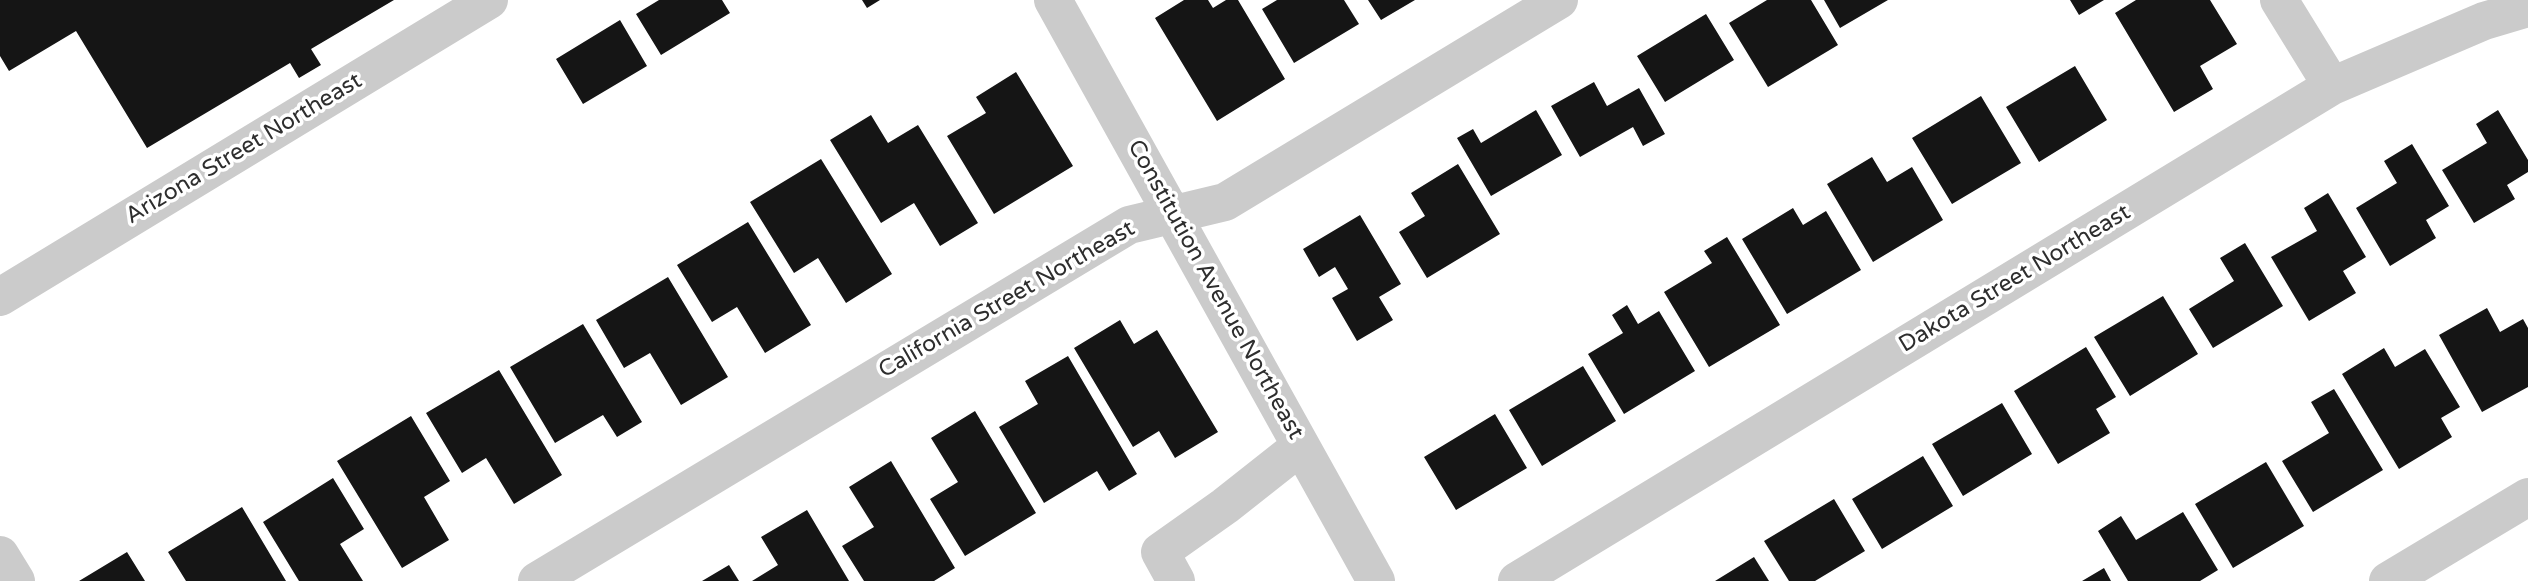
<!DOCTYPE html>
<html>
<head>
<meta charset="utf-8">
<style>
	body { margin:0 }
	canvas { display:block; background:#fff }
</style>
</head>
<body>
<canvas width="2528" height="581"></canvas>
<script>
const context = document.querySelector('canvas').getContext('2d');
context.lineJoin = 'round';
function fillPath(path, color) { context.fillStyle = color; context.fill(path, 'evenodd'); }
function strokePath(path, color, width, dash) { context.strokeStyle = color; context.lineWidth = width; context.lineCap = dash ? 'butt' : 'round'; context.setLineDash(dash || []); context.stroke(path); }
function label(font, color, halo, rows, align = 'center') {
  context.font = font + ' "Varela Round",sans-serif'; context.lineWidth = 7; context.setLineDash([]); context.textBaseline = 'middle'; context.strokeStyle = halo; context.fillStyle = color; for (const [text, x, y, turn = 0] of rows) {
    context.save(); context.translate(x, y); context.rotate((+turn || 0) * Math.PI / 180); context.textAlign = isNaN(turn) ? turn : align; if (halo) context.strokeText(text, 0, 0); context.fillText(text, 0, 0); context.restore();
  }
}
fillPath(new Path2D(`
	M0,0h394l-83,49 10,16 -22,13 -9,-15 -143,85 -71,-117 -67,40 -9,-15z
	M659,0h63l8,13 -69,42 -25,-41z
	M862,0h18l-13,8z
	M1184,0h24l5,8 13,-8h12l47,79 -68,42 -62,-103z
	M1277,0h67l15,24 -65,39 -32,-54z
	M1368,0h47l-34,20z
	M1767,0h44l27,45 -70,42 -39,-64z
	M1824,0h64l-48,28z
	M2070,0h34l-25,15z
	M2136,0h74l27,44 -37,22 13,23 -39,23 -59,-99z
	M1706,14l28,46 -69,42 -28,-46z
	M620,20l27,46 -64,38 -27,-45z
	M2075,66l32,54 -68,42 -33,-55z
	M1016,72l57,94 -79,48 -47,-78 39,-23 -10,-16z
	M1594,82l13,24 32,-18 26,46 -22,12 -10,-19 -53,30 -29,-51z
	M1981,96l40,67 -69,41 -40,-66z
	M1536,110l26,45 -71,41 -34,-58 16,-9 8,14z
	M2498,110l30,50v12l-21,13 8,14 -41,24 -32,-53 45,-27 -11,-19z
	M871,115l17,28 30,-18 60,98 -38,23 -26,-43 -33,20 -51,-83z
	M2412,144l37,62 -23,14 10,18 -46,28 -34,-58 41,-25 -13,-22z
	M1872,157l15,25 25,-15 31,53 -70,42 -46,-78z
	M821,159l71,115 -46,29 -28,-45 -24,15 -44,-71z
	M1458,164l42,70 -73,44 -28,-46 26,-16 -14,-23z
	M2328,193l38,64 -23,14 13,22 -47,28 -38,-64 46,-26 -13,-23z
	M1793,208l10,17 23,-14 35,59 -74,44 -45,-75z
	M1360,215l41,69 -22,13 14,23 -36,21 -25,-43 16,-9 -13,-22 -16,10 -16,-28z
	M748,222l63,103 -46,28 -28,-46 -25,15 -35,-57z
	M1727,237l53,88 -71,42 -45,-75 48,-29 -8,-12z
	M2245,243l38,63 -70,42 -24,-39 45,-28 -14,-23z
	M668,277l60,100 -47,28 -31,-52 -26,15 -28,-48z
	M2163,296l35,58 -68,42 -36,-59z
	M1627,305l11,19 21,-13 36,60 -71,43 -36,-60 35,-21 -11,-18z
	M2487,308l13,24 23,-13 5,9v59l-46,25 -43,-77z
	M1120,320l14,24 23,-14 61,102 -43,26 -16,-27 -26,16 -59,-99z
	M583,324l59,98 -25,15 -14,-22 -48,28 -45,-76z
	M2086,347l30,50 -20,12 14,24 -52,31 -44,-73z
	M2384,348l11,19 30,-18 35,58 -19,11 11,19 -53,32 -57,-95z
	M1068,356l69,118 -28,17 -12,-20 -53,32 -45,-76 39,-23 -13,-23z
	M1583,366l33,55 -74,45 -33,-56z
	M499,370l63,105 -48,29 -28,-46 -24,15 -36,-60z
	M2334,389l49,81 -70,42 -31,-51 47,-28 -18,-31z
	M2002,403l30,51 -69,42 -31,-52z
	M975,411l61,102 -71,43 -35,-57 28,-17 -27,-44z
	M1495,414l32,54 -71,42 -32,-53z
	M411,416l39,65 -26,16 25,43 -47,28 -65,-107z
	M1923,456l30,50 -71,43 -30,-50z
	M891,461l64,107 -21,13h-70l-22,-35 32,-19 -25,-40z
	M2266,462l38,64 -71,42 -38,-64z
	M333,478l31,51 -24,15 23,37h-64l-36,-59z
	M1834,499l31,52 -50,30h-26l-25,-40z
	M242,507l44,74h-100l-18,-29z
	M807,510l42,71h-97l26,-16 -17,-28z
	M2183,512l35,58 -18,11h-72l-30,-50 23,-15 15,24z
	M127,552l18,29h-66z
	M1754,557l15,24h-54z
	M729,565l10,16h-37z
	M2104,568l7,13h-29z`), '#151515');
strokePath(new Path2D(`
	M1053,0l323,581
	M2279,0l53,86
	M0,297l489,-297
	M0,555l16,26
	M537,581l592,-356 96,-23 334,-202
	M1176,581l-16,-29 65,-46 76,-60
	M1517,581l815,-495 152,-65 44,-13
	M2388,581l140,-84`), '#cbcbcb', 38);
label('23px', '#2e2e2e', '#fff', [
	["Arizona Street Northeast",244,149,-31],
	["Dakota Street Northeast",2015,279,-31],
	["Constitution Avenue Northeast",1215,290,61],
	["California Street Northeast",1007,300,-30]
]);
</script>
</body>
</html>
